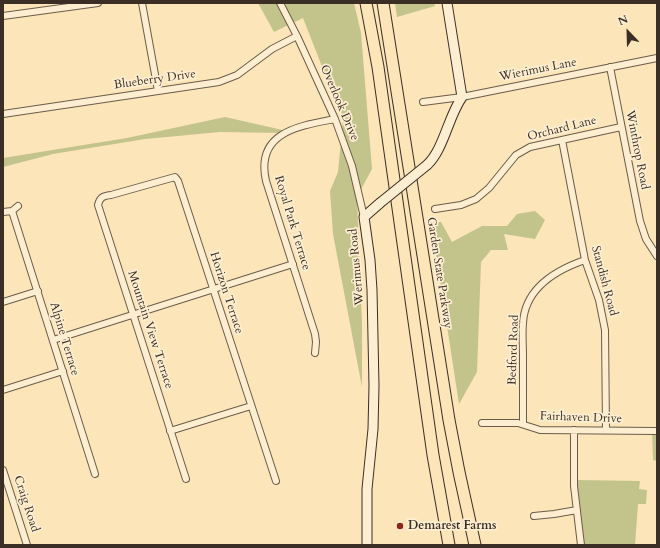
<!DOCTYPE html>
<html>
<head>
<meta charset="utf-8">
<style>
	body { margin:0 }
	#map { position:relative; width:660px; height:548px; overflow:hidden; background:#fce5b8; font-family:Cardo,serif }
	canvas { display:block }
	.frame { position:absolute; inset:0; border:4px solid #3b2f25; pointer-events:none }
	.north { position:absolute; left:608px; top:12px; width:40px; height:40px; -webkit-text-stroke:3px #fdeed1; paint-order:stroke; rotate:337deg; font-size:11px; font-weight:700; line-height:16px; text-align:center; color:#3b2f25 }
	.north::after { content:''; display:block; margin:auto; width:14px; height:18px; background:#3b2f25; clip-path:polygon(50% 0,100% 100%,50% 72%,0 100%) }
</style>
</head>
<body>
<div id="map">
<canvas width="660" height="548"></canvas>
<div class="frame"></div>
<div class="north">N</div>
</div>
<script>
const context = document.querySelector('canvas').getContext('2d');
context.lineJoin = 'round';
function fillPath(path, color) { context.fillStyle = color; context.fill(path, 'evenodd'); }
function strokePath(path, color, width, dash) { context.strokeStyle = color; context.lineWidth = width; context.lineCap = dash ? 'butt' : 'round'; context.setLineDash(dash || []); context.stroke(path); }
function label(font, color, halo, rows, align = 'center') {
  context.font = font + ' Cardo,serif'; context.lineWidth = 3.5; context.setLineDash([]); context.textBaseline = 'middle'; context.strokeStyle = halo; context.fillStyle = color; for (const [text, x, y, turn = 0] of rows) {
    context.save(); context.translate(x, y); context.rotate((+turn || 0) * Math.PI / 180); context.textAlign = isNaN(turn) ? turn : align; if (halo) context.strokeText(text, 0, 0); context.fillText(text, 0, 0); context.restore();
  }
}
fillPath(new Path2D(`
	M258,3h96l7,30 11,136 -15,28 5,126v64l-29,-153 -3,-43 8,-19 5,-52 -40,-102 -29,14z
	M395,3h39l1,3 -38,11z
	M225,117l62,14 -4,2 -63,-1 -75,7 -92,15 -50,13v-9l124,-20z
	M535,211l10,9 -10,19 -31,-5 4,16h-17l-10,12 -4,110 -18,32 -28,-182h10l11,20 30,-16h25l10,-12z
	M652,430h5v31l-4,-1z
	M577,480l63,1 -1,8 8,1 -1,14h-8l-3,41h-51z`), '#c3c38c');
const street = new Path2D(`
	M142,3l16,88
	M280,3l17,33 38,83 17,47 12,51
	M3,16l95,-13
	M610,67l30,154 6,18 11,17
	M423,102l39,-5 195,-39
	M3,114l216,-32 18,-7 35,-26 25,-13
	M562,140l23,120 14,40 6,30 1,100
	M435,209l26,-4 15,-6 13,-11 27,-33 14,-8 91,-20
	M12,211l83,263
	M3,212l9,-1 6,-5
	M3,302l35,-11
	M53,340l240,-76
	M315,353l1,-11 -1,-8 -49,-153c-11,-49 33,-55 69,-62
	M3,390l60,-19
	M482,423h36l22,7 117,1
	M523,424c0,-23 0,-45 0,-67 0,-12 -1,-23 0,-34 2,-35 33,-53 62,-63
	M574,430v56l7,59
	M170,431l81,-25
	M3,470l24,75
	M186,479l-88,-274c2,-8 5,-9 13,-10l64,-18 3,4 98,300
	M534,516l20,-2 23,-4`);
const secondary = new Path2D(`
	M427,165c17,-16 21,-48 35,-68l-15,-94
	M367,545v-56l6,-60 1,-43 -2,-96 -2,-30 -6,-43 16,-14`);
const highway = new Path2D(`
	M366,3l12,64 55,388 16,90
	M383,3l66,417 10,52 16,73`);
strokePath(street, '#6b5c4a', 8);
strokePath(secondary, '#3b2f25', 11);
strokePath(highway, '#3b2f25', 13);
strokePath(street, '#fdeed1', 6);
strokePath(secondary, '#fdeed1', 9);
strokePath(highway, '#fce5b8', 11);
const secondaryBridge = new Path2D(`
	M380,203l47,-38`);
strokePath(secondaryBridge, '#3b2f25', 11, []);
strokePath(secondaryBridge, '#fdeed1', 9);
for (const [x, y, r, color] of [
	[400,526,4,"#8f2418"]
]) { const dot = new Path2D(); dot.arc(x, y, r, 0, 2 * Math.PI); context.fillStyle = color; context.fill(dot); strokePath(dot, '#fdeed1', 1.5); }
label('12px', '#3b2f25', '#fdeed1', [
	["Wierimus Lane",538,70,-11],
	["Blueberry Drive",155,80,-8],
	["Overlook Drive",339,103,67],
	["Orchard Lane",562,129,-14],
	["Winthrop Road",637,150,79],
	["Royal Park Terrace",292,223,73],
	["Werimus Road",357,267,-95],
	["Garden State Parkway",439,273,81],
	["Standish Road",604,281,75],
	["Horizon Terrace",226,293,72],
	["Mountain View Terrace",150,330,72],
	["Alpine Terrace",64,339,73],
	["Bedford Road",514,350,-88],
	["Fairhaven Drive",581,418,2],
	["Craig Road",26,504,72]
]);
label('bold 12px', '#3b2f25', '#fdeed1', [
	["Demarest Farms",408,526]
], 'left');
</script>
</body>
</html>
